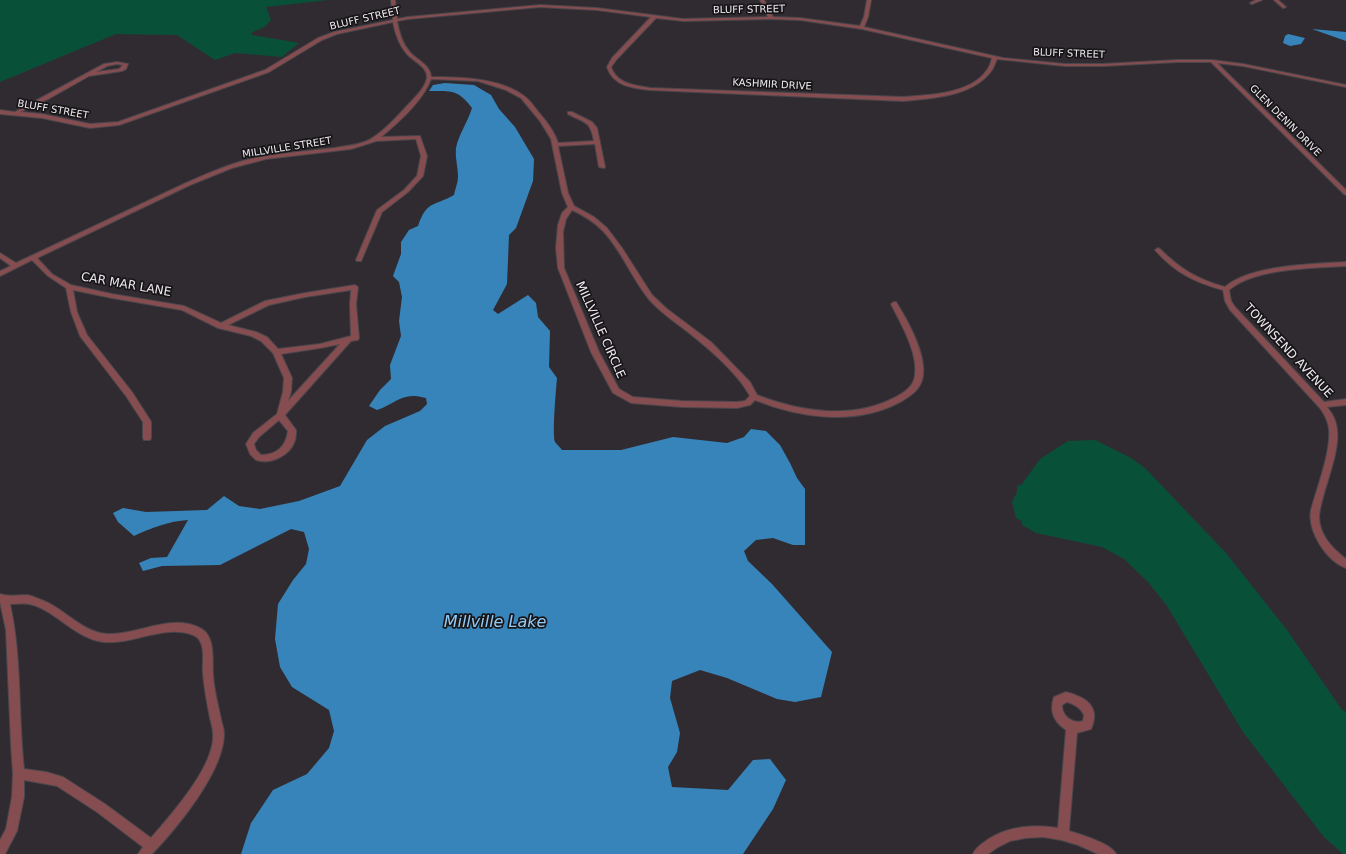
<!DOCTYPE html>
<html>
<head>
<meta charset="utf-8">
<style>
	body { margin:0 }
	canvas { display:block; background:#302b31 }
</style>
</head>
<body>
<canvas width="1346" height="854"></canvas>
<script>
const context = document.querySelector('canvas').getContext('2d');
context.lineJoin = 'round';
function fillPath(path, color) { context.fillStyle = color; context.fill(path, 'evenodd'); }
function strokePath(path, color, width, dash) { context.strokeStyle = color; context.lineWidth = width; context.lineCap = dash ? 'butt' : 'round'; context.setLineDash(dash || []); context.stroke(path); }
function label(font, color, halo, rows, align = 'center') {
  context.font = font + ' "DejaVu Sans",sans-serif'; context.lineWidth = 3.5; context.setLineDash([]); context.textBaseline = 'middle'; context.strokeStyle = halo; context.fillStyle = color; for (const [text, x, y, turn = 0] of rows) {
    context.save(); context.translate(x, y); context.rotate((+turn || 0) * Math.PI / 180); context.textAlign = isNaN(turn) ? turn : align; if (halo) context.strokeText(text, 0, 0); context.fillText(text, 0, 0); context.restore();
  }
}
fillPath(new Path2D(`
	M0,0h328l-62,7 5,13 -7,7 -13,6 1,2 47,8 -17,14 -47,-4 -20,7 -38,-25 -61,-1 -116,48z
	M1095,440l36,18 14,10 81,85 61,77 55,80 4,2v142h-3l-19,-17 -81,-105 -76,-126 -19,-24 -24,-23 -22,-12 -66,-14 -14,-8v-4l-6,-3 -4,-16 5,-10v-6l5,-2 18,-25 28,-18z`), '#095039');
fillPath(new Path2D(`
	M1312,29l34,3v9z
	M1288,34l17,4 -4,6 -11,2 -7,-3 2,-7z
	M445,83l29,2 17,10 8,14 16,18 19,32 -1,22 -17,47 -7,7 -2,49 -14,26 5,4 30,-19 8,8 2,14 12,14 -1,36 8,11c-1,11 -5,57 -2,64 2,3 5,5 7,8h59l52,-13 54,6 17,-6 7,-8 15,2 14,14 10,18 7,15 8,11v56h-12l-20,-7 -17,2 -12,11 4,10 24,23 60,68 -11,45 -26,5 -18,-3 -50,-21 -27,-8 -28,11 -2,17 10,35 -3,19 -9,15 4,20 56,3 25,-30 17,-1 16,21 -13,29 -30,45h-502l10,-31 22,-33 34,-16 22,-26 5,-17 -5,-21 -37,-23 -12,-20 -5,-28 3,-35 15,-24 13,-16 3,-15 -5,-17 -13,-3 -71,36 -58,1 -19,5 -4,-8 12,-5 16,-1 21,-37c-19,1 -37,8 -54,16l-16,-14 -5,-9 10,-5 23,4 61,-2 17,-14 15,10 21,3 39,-8 41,-15 27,-46 18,-14 35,-15 7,-7 -1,-6c-24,-7 -29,5 -49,12l-8,-4 11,-16 11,-11 -1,-14 11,-29 -2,-15 3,-24 -3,-15 -6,-6 8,-22v-12l8,-12 9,-4c9,-26 15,-19 36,-31 1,-6 4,-12 4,-18 0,-10 -3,-19 -2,-29 3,-15 12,-26 16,-40 -14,-19 -21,-17 -43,-17l4,-6z`), '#3784ba');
const street = new Path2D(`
	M391,0h4l2,19 11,-2 132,-12 57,3 86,11 85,-2 -8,-17h4l9,17 27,1 60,8 4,-9 3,-17h4l-3,17 -4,10 139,31 62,6h38l74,-4h35l31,4 103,21v2l-103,-21 -26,-3 129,127v5l-2,-1 -133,-132h-34l-74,4h-38l-68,-7c-2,4 -3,8 -5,11 -19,27 -60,28 -89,31l-253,-11c-18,-2 -37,-4 -43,-23l5,-9 39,-41 -54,-7 -57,-3 -132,12 -11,2c2,11 5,22 12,30 7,9 21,13 22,26 29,0 69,1 93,19 6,4 11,12 16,18 7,8 15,19 18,29l36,-2c-4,-21 -9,-18 -26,-27v-2h4l20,10 5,6 8,39 -1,1 -5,-1 -4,-23 -37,2 10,47 6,13 20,11 13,11 15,20 30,47 15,14 44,33 39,40 7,13c43,17 96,25 139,2 9,-5 18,-11 19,-22 3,-23 -14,-51 -24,-71l3,-2h2c12,19 30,52 27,74 -2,13 -12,20 -23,26 -45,24 -100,16 -145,-2l-5,5 -13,3 -55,-1 -51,-4 -18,-10 -22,-41 -33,-84 -2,-20 2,-23 4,-12 6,-6 -6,-14 -11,-54 -11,-18 -19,-23 -15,-8 -28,-9 -47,-2c-8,22 -33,44 -50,58l39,-1 7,20 -4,20 -15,16 -26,20 -21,49h-4l-1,-1 21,-50 27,-20 13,-14 4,-20 -5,-17 -40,2 -12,4 -13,4 -85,10 -34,9 -42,17 -153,73 15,16 19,11 41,9 72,12 37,17 44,-22 40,-8 50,-8 3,2 -2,17 3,34 -1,2 -7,1 -66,74 11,15c0,3 0,7 -1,10 -4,15 -24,25 -39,20l-6,-6 -4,-10 7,-11 24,-19 6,-22 1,-14 -11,-25 -12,-12 -10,-5 -33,-8 -36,-18 -70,-12 -39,-8 4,22 10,23 45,57 18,28 1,2v16l-1,2h-6l-1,-2v-16l-17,-26 -46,-60 -9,-24 -5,-24 -18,-12 -16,-16 -32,16v-5l11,-5 -11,-8v-5l16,10 170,-80c23,-10 45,-20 69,-25 26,-5 53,-7 79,-10 12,-2 25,-3 35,-8 14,-8 26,-21 37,-33 7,-8 19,-18 21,-29 1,-12 -15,-17 -21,-25 -7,-9 -11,-20 -13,-31l-56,12 -15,6 -53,32 -150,53 -29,3 -48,-10 -42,-4v-4l15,2 89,-48 13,-2 11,2 -2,5 -4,2 -33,5 -39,22 -30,14 22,2 48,10 28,-2 147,-52 53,-32 16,-6 59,-12zM656,18l27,3 88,-2 29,1 62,9 130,29c-1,4 -2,8 -5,12 -16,24 -58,25 -84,27l-253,-9c-16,-3 -33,-4 -39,-21l5,-7zM117,64l6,1 -4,4 -23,3 11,-6zM572,210c11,5 21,11 30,20 19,19 29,47 46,68 10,12 24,22 36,31 22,17 53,43 66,67l-5,5 -8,1 -55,-1 -49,-4 -14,-8 -20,-37 -35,-84 -1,-36 3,-13zM351,290l-1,14 1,32 -31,8 -42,5 -11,-12 -11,-5 -28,-7 41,-20 36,-8zM340,344l-52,57 3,-9 1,-14 -11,-24 39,-6zM279,420l9,11c-2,15 -11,24 -27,24l-5,-5 -2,-6 5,-7z
	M1256,0h6l-10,4 -2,-1z
	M1274,0h4l8,7 -3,1z
	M1158,248l2,1c20,20 37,30 65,38 25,-22 88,-23 121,-25v4c-32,2 -92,2 -117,24l2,11 4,6 89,95 22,-3v6l-19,2c4,5 8,11 9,17 7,25 -14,65 -17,92 0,19 13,32 27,43v9c-20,-7 -39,-38 -35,-58 6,-22 23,-66 17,-86 -2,-7 -5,-12 -9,-17l-89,-97 -5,-9 -2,-11c-29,-8 -47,-17 -67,-39l-1,-1z
	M0,594c9,3 18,1 27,1 6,1 12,4 17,6 22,9 39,32 64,33 30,1 63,-21 92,-6 16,8 12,32 13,47 1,15 5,30 8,44 1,5 3,10 3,15 0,37 -47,94 -72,120h-14l5,-7 -46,-35 -40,-26 -33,-6v17l-7,34 -12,23h-5v-14l6,-11 6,-32 1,-23 -2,-30 -5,-114 -6,-28zM10,604c6,0 13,-1 19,0 23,4 43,31 69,37 30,7 65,-18 95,-6 14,5 9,27 10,38 1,15 4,30 7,45 1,5 3,10 3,15 3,32 -42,82 -62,105l-46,-34 -42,-27 -17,-5 -22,-3c-6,-55 -2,-111 -14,-165z
	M1066,692c20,5 35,15 25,37l-14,4 -8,98c11,3 43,13 47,23h-18l-20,-9 -17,-5 -18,-3 -17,1 -16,3 -12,6 -10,7h-15c2,-5 6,-8 10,-11 22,-17 49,-19 75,-15l8,-98c-12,-8 -17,-19 -12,-33zM1067,702c7,2 14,6 17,13l-1,6c-10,3 -21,-4 -21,-16z`);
strokePath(street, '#4a464b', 2);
fillPath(street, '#864d50');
label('10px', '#edeaed', '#171517', [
	["BLUFF STREET",749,10,-1],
	["BLUFF STREET",365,19,-13],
	["BLUFF STREET",1069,54,2],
	["KASHMIR DRIVE",772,85,3],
	["BLUFF STREET",53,110,10],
	["GLEN DENIN DRIVE",1285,121,45],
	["MILLVILLE STREET",287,148,-9]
]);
label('12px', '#edeaed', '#171517', [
	["CAR MAR LANE",126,285,10],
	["MILLVILLE CIRCLE",600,330,66],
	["TOWNSEND AVENUE",1288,351,47]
]);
label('italic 16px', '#93cbf7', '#171517', [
	["Millville Lake",495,623]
]);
</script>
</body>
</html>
